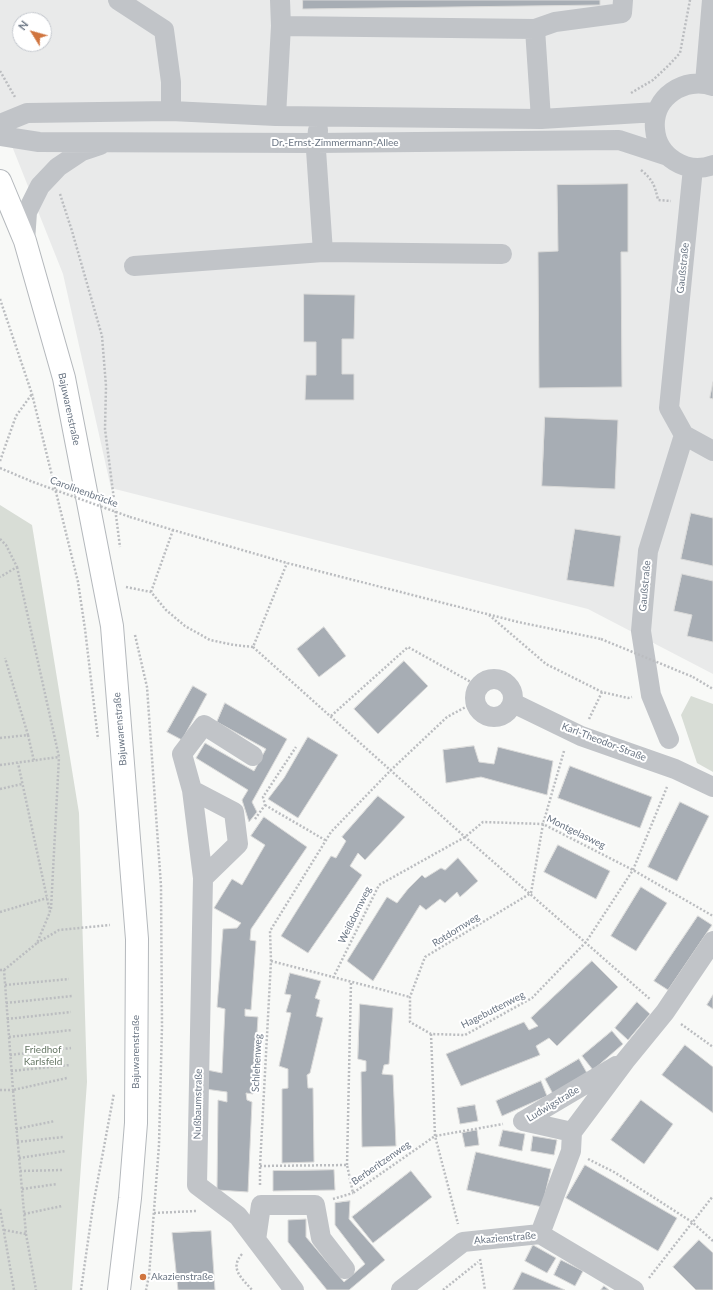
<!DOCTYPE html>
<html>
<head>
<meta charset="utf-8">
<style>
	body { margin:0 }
	#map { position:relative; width:713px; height:1290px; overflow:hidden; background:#f8f9f7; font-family:Lato,sans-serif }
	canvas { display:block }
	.north { position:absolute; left:12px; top:12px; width:40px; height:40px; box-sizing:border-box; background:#fff; border:1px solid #c4c8ce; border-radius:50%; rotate:307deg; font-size:11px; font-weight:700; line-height:16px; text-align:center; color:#6b7684 }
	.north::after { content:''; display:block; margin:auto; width:14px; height:18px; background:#d0753f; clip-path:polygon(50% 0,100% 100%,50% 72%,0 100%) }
</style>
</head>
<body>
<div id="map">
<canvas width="713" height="1290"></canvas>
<div class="north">N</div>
</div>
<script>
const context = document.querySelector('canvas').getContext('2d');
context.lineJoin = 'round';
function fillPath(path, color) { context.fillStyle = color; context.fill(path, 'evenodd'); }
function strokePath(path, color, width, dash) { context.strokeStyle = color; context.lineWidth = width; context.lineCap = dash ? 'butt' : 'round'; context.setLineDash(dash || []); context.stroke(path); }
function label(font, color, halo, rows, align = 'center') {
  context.font = font + ' Lato,sans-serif'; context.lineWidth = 4; context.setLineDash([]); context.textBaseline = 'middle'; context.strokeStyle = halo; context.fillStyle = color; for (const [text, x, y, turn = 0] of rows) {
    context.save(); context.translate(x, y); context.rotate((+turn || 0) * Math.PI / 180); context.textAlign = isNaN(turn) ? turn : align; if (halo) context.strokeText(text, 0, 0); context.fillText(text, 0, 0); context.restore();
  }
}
fillPath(new Path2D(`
	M0,0h713v674l-125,-65 -477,-121 -48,-214 -63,-158zM20,20h24v24h-24z`), '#e9eaea');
fillPath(new Path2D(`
	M0,505l32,20 47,288 8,269 -15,208h-72z
	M691,696l22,8v68l-16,-9 -16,-48z`), '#d8ddd6');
const building = new Path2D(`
	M303,0h297v5l-297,4z
	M628,184v68h-7l1,135 -83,1 -1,-136 20,-1 -1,-66z
	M304,294l51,1 -1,44h-12v35h12v26h-49l1,-25h10v-33h-12z
	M713,382v17l-3,-1z
	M545,417l73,3 -3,69 -73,-3z
	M691,513l22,5v48l-32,-7z
	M575,529l46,7 -7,51 -47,-7z
	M682,574l31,7v61l-26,-6 5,-21 -18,-4z
	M324,627l22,29 -27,21 -22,-28z
	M404,661l24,25 -50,48 -24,-25z
	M193,686l14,8 -25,46 -15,-8z
	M225,703l62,36 -35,63 5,10 -8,10 -7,-22 6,-10 -52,-32 9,-15 49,28 12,-22 -49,-27z
	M308,737l30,18 -40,63 -30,-19 16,-21z
	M474,746l5,16 15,2 4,-17 55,14 -6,34 -66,-18 -35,6 -3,-33z
	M570,766l82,31 -12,31 -82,-30z
	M378,796l27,21 -40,43 -7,-7 -8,13 12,9 -54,78 -27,-17 50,-80 5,2 10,-17 -4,-4z
	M680,802l29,14 -32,65 -29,-14z
	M264,817l43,30 -56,82 -1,11 6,1 -5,69 -6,-1v7l13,1 -5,77 -7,-1 1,7 5,2 -4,90 -31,-2 1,-90 9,2v-10l-22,-3 2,-19 15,3 3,-64 -8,-2 6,-78 14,-1 4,-5 -27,-15 18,-29 10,6 23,-40 -14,-9z
	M558,845l52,26 -14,28 -52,-27z
	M458,858l20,23 -18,16 -3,-5 -12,11 -5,-4 -14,11 -6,-5 -47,76 -26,-20 40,-64 10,6 11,-14 14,-14 3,3 16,-10 4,2z
	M641,887l26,16 -31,48 -25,-15z
	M698,916l14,9 -44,65 -14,-9z
	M592,961l26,26 -61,59 -8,-8 -13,8 4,9 -79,31 -15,-32 78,-32 5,8 9,-4 -7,-8z
	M290,973l31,8 -6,17 5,2 -4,16 7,2 -13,55 -3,2 1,13h5l1,74 -32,1v-74l6,-1v-19l-9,-3 12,-53 -5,-1 5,-17 -6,-1z
	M713,995v14l-6,-4z
	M637,1002l13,12 -22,26 -13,-12z
	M360,1004l33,4 -4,56 -5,1 -2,9 11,1 3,71 -34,1 -1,-75 5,-1v-10l-8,-2z
	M612,1031l11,13 -30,26 -11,-14z
	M685,1045l28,22v46l-51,-38z
	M579,1059l8,14 -34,21 -8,-15z
	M541,1081l6,15 -45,20 -6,-15z
	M641,1100l32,24 -29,40 -33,-24z
	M475,1105l3,16 -18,3 -3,-16z
	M477,1130l2,15 -14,2 -3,-14z
	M503,1130l22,4 -3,17 -23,-5z
	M533,1136l24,4 -3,15 -23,-4z
	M476,1152l75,17 -9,38 -75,-17z
	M585,1165l92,53 -19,33 -92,-53z
	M334,1170l1,20 -62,1v-20z
	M411,1171l21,26 -59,46 -21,-26z
	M350,1201l-1,18 36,41 -36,30h-22l-39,-48v-22l18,-1v18l38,45 21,-18 -30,-39v-22z
	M211,1231l4,59h-37l-6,-57z
	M699,1240l14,13v37h-17l-23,-23z
	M533,1245l23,13 -9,15 -22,-12z
	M561,1260l22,11 -8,15 -21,-11z
	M522,1272l5,2 38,16h-52z
	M604,1286l5,4h-8z`);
fillPath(building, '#a7adb4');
strokePath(building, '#dadad9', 1);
const major = new Path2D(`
	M0,181l25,60 39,137 48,248 25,313 -1,184 -6,75 -11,92`);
strokePath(major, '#b4b8bc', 24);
strokePath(new Path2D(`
	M0,71l15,26
	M631,93l22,-13 16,-15 11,-12 10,-53
	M641,170c11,9 14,15 17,30l13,1
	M60,194l12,37 30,105 4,50 -1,43 15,118
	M0,299l32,95 46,188 7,47 13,110
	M0,461l16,-45 16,-22
	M0,468l33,14
	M130,517l43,13 114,33 231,59 83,17
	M0,539l6,6 11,22 -17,10
	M126,587l25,5 15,18 19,16 25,14 24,5 19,2 34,-84
	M151,592l22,-62
	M489,615l57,49 56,28 26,6 4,-1
	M135,635l12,52 14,199 1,140 -3,119 -10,131 -3,14
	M253,647l212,190 186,163
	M693,677l20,12
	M331,716l77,-69 70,39
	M589,719l13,-27
	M28,735l6,26
	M0,738l28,-3 -23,-77
	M564,751l-21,73 -12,69 -106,64 -15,40v25l21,12 34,1 67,-37 54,-56 47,-72 34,-83
	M0,765l59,-8 -42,-190
	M0,789l22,-5
	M265,805l60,35
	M255,819l10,-14 -2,-8 33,-50
	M51,909l8,-152
	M0,912l47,-14
	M37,943l22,-13 51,-5
	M271,961l139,36
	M0,970h4l33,-27 13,-31 -32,-149
	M333,978l46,-93 86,-48 18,-15 60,2 90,46 80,46
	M5,985l64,-6
	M6,1003l66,-7
	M7,1019l64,-7
	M681,1024l32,23
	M431,1034l4,102 23,88
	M9,1037l63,-7
	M10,1055l61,-7
	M11,1071l59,-6
	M0,1090h13l-9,-120
	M16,1129l39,-8
	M17,1142l46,-5
	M19,1158l47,-7
	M588,1159l26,13 78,50 21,19
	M347,1165l4,-183
	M260,1166l87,-1 6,28 82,-57 68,-12
	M20,1171l43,-1
	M260,1185v-19l11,-205 -1,-30 61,-99 60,-62 56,-53 28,-15
	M22,1189l35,-5
	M333,1199l20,-6
	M0,1209l14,81
	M154,1213l42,-2
	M24,1214l38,-8
	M4,1230l22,4 -13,-144 54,-12
	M26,1234l10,56
	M242,1254c-13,15 0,24 10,36
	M480,1259l5,31
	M649,1278l64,-82
	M81,1290l12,-84 21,-113
	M443,1290l35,-28`), '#bbbdc0', 2.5, [2, 2]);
strokePath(new Path2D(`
	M118,0l46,30 7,52v29
	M280,0l1,26 254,3 20,-7 67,-9 1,-13
	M535,29l6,90
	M705,83l7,-83
	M713,86c-28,-10 -61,11 -58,43 2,28 32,46 58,36
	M276,116l5,-90
	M0,124l27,-11 144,-2 105,5 265,3 116,-7
	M0,136l39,6 277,1 303,-3 49,16
	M693,168l-24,240 15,27 29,16
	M25,241l2,-29 13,-26 18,-19 24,-16 18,-6
	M323,252l179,2
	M134,266l189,-14 -7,-102 2,-20
	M475 698a19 19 0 1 1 38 0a19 19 0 1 1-38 0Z
	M513,703l68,33 94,33 38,18
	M669,739l-18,-44 -10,-64 7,-80 36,-116
	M192,790l42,22 4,32 -35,34 -11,-88 -10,-36 22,-29 49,31
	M203,878l-6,307 41,31 56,74
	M523,1121l93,-55
	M523,1121l49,11
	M540,1234l31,-83 1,-19 53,-71 40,-49 48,-71
	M256,1240l5,-35h54l6,33 24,31
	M401,1290l62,-48 77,-8 94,56`), '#c1c4c8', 20);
strokePath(major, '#fff', 22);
strokePath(new Path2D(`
	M33,482l97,35
	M601,639l92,38`), '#bbbdc0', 2.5, [2, 2]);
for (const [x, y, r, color] of [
	[143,1277,4,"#d0753f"]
]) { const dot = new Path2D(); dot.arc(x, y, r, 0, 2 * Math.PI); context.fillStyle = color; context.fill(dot); strokePath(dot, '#fff', 1.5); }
label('10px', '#6b7684', '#fff', [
	["Dr.-Ernst-Zimmermann-Allee",335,143],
	["Gaußstraße",683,268,-84],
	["Bajuwarenstraße",69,409,78],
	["Carolinenbrücke",84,492,20],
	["Gaußstraße",645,586,-85],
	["Bajuwarenstraße",120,729,-95],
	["Karl-Theodor-Straße",604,742,21],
	["Montgelasweg",576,832,26],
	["Weißdornweg",355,915,-64],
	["Rotdornweg",456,930,-32],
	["Hagebuttenweg",493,1010,-27],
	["Bajuwarenstraße",136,1052,-90],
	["Schlehenweg",257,1063,-87],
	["Nußbaumstraße",198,1104,-89],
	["Ludwigstraße",553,1104,-31],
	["Berberitzenweg",381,1163,-35],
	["Akazienstraße",505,1238,-5]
]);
label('10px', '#667765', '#fff', [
	["Friedhof",43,1050],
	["Karlsfeld",43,1062]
]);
label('10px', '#6b7684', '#fff', [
	["Akazienstraße",151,1277]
], 'left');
</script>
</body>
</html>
